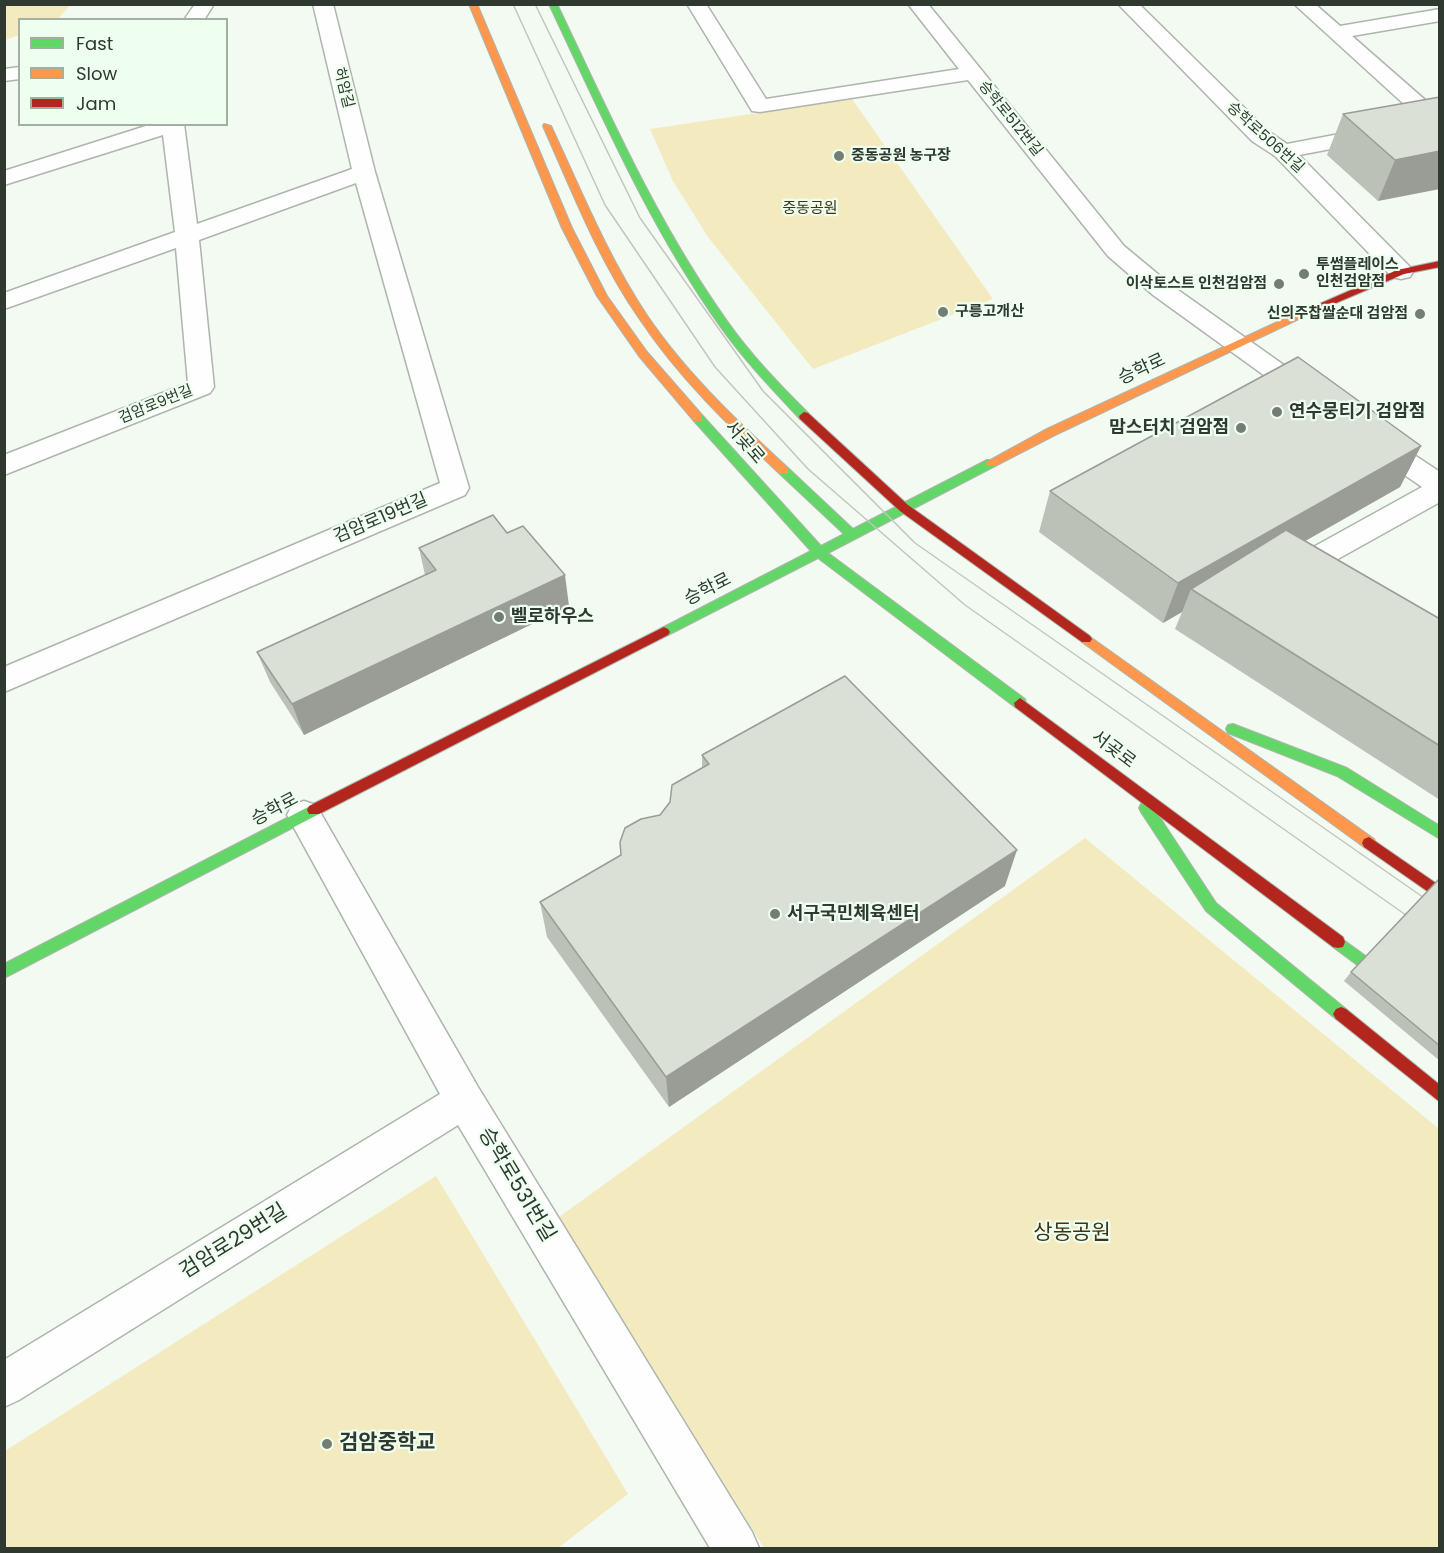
<!DOCTYPE html>
<html>
<head>
<meta charset="utf-8">
<style>
	body { margin:0 }
	#map { position:relative; width:1444px; height:1553px; overflow:hidden; background:#f2faf2; font-family:Poppins,sans-serif }
	canvas { display:block }
	.frame { position:absolute; inset:0; border:6px solid #2f392f; pointer-events:none }
	.legend { position:absolute; left:18px; top:18px; width:210px; height:108px; box-sizing:border-box; background:#eefeef; border:2px solid #a2afa2; margin:0; padding:8px 10px; list-style:none; font-size:18px; color:#2f392f }
	.legend li { display:flex; align-items:center; gap:12px; height:30px }
	.legend b { width:30px; border:2px solid #a2afa2 }
</style>
</head>
<body>
<div id="map">
<canvas width="1444" height="1553"></canvas>
<div class="frame"></div>
<ul class="legend">
<li><b style="height:8px;background:#63d668"></b>Fast</li>
<li><b style="height:8px;background:#ff974d"></b>Slow</li>
<li><b style="height:8px;background:#b3261e"></b>Jam</li>
</ul>
</div>
<script>
const context = document.querySelector('canvas').getContext('2d');
context.lineJoin = 'round';
function fillPath(path, color) { context.fillStyle = color; context.fill(path, 'evenodd'); }
function strokePath(path, color, width, dash) { context.strokeStyle = color; context.lineWidth = width; context.lineCap = dash ? 'butt' : 'round'; context.setLineDash(dash || []); context.stroke(path); }
function label(font, color, halo, rows, align = 'center') {
  context.font = font + ' Poppins,"Noto Sans KR",sans-serif'; context.lineWidth = 4.5; context.setLineDash([]); context.textBaseline = 'middle'; context.strokeStyle = halo; context.fillStyle = color; for (const [text, x, y, turn = 0] of rows) {
    context.save(); context.translate(x, y); context.rotate((+turn || 0) * Math.PI / 180); context.textAlign = isNaN(turn) ? turn : align; if (halo) context.strokeText(text, 0, 0); context.fillText(text, 0, 0); context.restore();
  }
}
fillPath(new Path2D(`
	M4,5l1,-1 65,1 -12,14 -38,1 -1,15 -14,5z
	M852,99l141,200 -180,70 -105,-132 -35,-56 -23,-52z
	M1085,838l354,291v419h-675l-205,-331z
	M436,1176l192,318 -70,54h-553v-97z`), '#f3eabf');
const street = new Path2D(`
	M195,4h19l-10,16h-20z
	M313,4h20l42,168 94,316 -4,7 -461,197v-25l436,-184 -84,-300 -157,57 15,147 -4,6 -206,82v-20l184,-72 -12,-135 -172,61v-16l171,-61 -12,-97 -159,50v-14l148,-47h32l13,100 155,-55z
	M687,4h19l60,95 193,-30 -51,-65h20l196,242 47,39 148,105 4,6 -4,6 -9,3 -9,-3 -148,-107 -45,-39 -140,-176 -208,32 -8,-1z
	M1118,4h21l129,127 19,13 89,-17 8,2 3,5 -3,5 -85,16 111,112 3,5 -3,5 -9,2 -9,-2 -117,-121 -23,-15z
	M1294,4h21l25,22 100,-17v12l-88,15 88,77v15l-11,-1z
	M20,67v12l-16,2v-12z
	M1374,432l10,3 56,37v30l-120,67 4,6 -5,8c-15,4 -28,-1 -36,-15l5,-7 134,-74 -58,-40 -4,-6 4,-6z
	M304,801l12,4 162,282 274,445 7,16h-49l-252,-423 -439,275 -15,7v-47l436,-266 -153,-279 5,-10z`);
const fast = new Path2D(`
	M549,4h8c52,109 100,219 170,317 24,34 52,63 81,92v6h-8c-28,-30 -57,-60 -80,-93 -71,-100 -119,-212 -171,-322z
	M698,414l4,1 119,131 23,-12 -64,-60v-6h8l65,61 134,-69h8v6l-167,87 197,146 1,4 -1,4h-10l-197,-149 -150,77h-8l-2,-3 2,-3 151,-78 -117,-130v-6z
	M1233,724l114,44 93,58v13l-103,-63 -109,-43 -2,-4 2,-4z
	M1146,802l5,2 65,99 130,106 3,5 -3,5 -5,2 -5,-2 -130,-108 -65,-99 -2,-4 2,-4z
	M314,804l5,2 2,4 -2,4 -315,164v-14z
	M1338,936l102,74v16l-107,-79 -2,-5 2,-5z`);
const slow = new Path2D(`
	M469,4h8l95,224 35,68 40,56 55,63v6h-8l-55,-65 -42,-60 -35,-68z
	M544,124l7,2c30,64 56,129 95,188 39,58 91,107 142,154v6h-8c-51,-48 -102,-97 -141,-156 -41,-59 -67,-127 -96,-192z
	M1299,312l4,1v4l-248,118 -60,31h-8l-2,-3 62,-34z
	M1086,634l288,205 2,4 -2,4 -5,2 -5,-2 -282,-205 -2,-3 2,-3z`);
const jam = new Path2D(`
	M1440,261v6l-36,7 -101,43h-8l-1,-2 103,-45z
	M804,412l4,1 100,92 182,131 2,3 -2,3h-8l-182,-131 -100,-92 -1,-3z
	M664,627l4,2 2,3 -2,3 -349,179h-10l-2,-4 2,-4z
	M1020,698l323,239 2,5 -2,5 -5,1 -5,-1 -318,-240 -1,-4z
	M1369,837l71,49v14l-76,-53 -2,-4 2,-4z
	M1341,1007l5,2 94,76v17l-104,-83 -3,-5 3,-5z`);
strokePath(street, '#adb5ad', 3);
strokePath(fast, '#adb5ad', 2);
strokePath(slow, '#adb5ad', 2);
strokePath(jam, '#adb5ad', 2);
fillPath(street, '#fdfefd');
fillPath(fast, '#63d668');
fillPath(slow, '#ff974d');
fillPath(jam, '#b3261e');
strokePath(new Path2D(`
	M513,4l92,201 110,162 93,102 157,136 475,334
	M535,4l105,214 123,173 152,152 525,366`), '#c2c5c2', 1.5);
fillPath(new Path2D(`
	M1440,97l-62,104 -51,-46 16,-41z
	M1421,446l-21,41 -95,54 135,78v181l-265,-171 7,-17 -19,11 -124,-91 11,-41z
	M419,548l150,58 -265,129 -34,-53 -13,-30 168,-77z
	M702,755l303,131 -336,221 -122,-170 -7,-35 81,-47 39,-40 42,-47z
	M1440,878v183l-96,-80 7,-9z`), '#bcc1b8');
fillPath(new Path2D(`
	M1440,151v38l-62,12 17,-41z
	M1421,446l-21,41 -195,111 -14,-9 -9,23 -19,11 15,-40z
	M565,575l4,31 -265,129 -12,-31z
	M1017,850l-12,36 -336,221 -3,-30z`), '#999d96');
const building = new Path2D(`
	M1440,97v54l-45,9 -52,-46z
	M1298,357l123,89 -243,137 -128,-92z
	M493,515l14,18 16,-7 42,49 -273,129 -35,-52 179,-82 -17,-22z
	M1286,530l154,89v127l-249,-157z
	M845,676l172,174 -351,227 -126,-175 81,-47 -1,-13 5,-14 16,-9 19,-4 10,-13 2,-17 37,-21 -7,-9z
	M1440,878v168l-89,-74z`);
fillPath(building, '#dbe0d6');
strokePath(building, '#999d96', 1.5);
for (const [x, y, r, color] of [
	[839,156,6,"#737d73"],
	[1304,274,6,"#737d73"],
	[1279,284,6,"#737d73"],
	[943,312,6,"#737d73"],
	[1420,314,6,"#737d73"],
	[1277,412,6,"#737d73"],
	[1241,428,6,"#737d73"],
	[499,617,6,"#737d73"],
	[775,914,6,"#737d73"],
	[327,1444,6,"#737d73"]
]) { const dot = new Path2D(); dot.arc(x, y, r, 0, 2 * Math.PI); context.fillStyle = color; context.fill(dot); strokePath(dot, '#eefeef', 2); }
label('15px', '#2f392f', '#eefeef', [
	["허암길",343,88,76],
	["승학로512번길",1010,119,51],
	["승학로506번길",1265,138,42],
	["검암로9번길",156,405,-22]
]);
label('bold 15px', '#2f392f', '#eefeef', [
	["중동공원 농구장",851,156],
	["투썸플레이스",1316,265],
	["인천검암점",1316,282],
	["이삭토스트 인천검암점",1267,284,"right"],
	["구릉고개산",955,312],
	["신의주찹쌀순대 검암점",1408,314,"right"]
], 'left');
label('15px', '#403513', '#eefeef', [
	["중동공원",810,209]
]);
label('18px', '#2f392f', '#eefeef', [
	["승학로",1142,370,-25],
	["서곶로",744,443,49],
	["검암로19번길",381,519,-23],
	["승학로",708,590,-27],
	["서곶로",1113,750,37],
	["승학로",275,810,-28]
]);
label('bold 18px', '#2f392f', '#eefeef', [
	["연수뭉티기 검암점",1289,412],
	["맘스터치 검암점",1229,428,"right"],
	["벨로하우스",511,617],
	["서구국민체육센터",787,914]
], 'left');
label('21px', '#2f392f', '#eefeef', [
	["승학로531번길",516,1185,59],
	["검암로29번길",234,1242,-32]
]);
label('21px', '#403513', '#eefeef', [
	["상동공원",1072,1234]
]);
label('bold 21px', '#2f392f', '#eefeef', [
	["검암중학교",339,1444]
], 'left');
</script>
</body>
</html>
